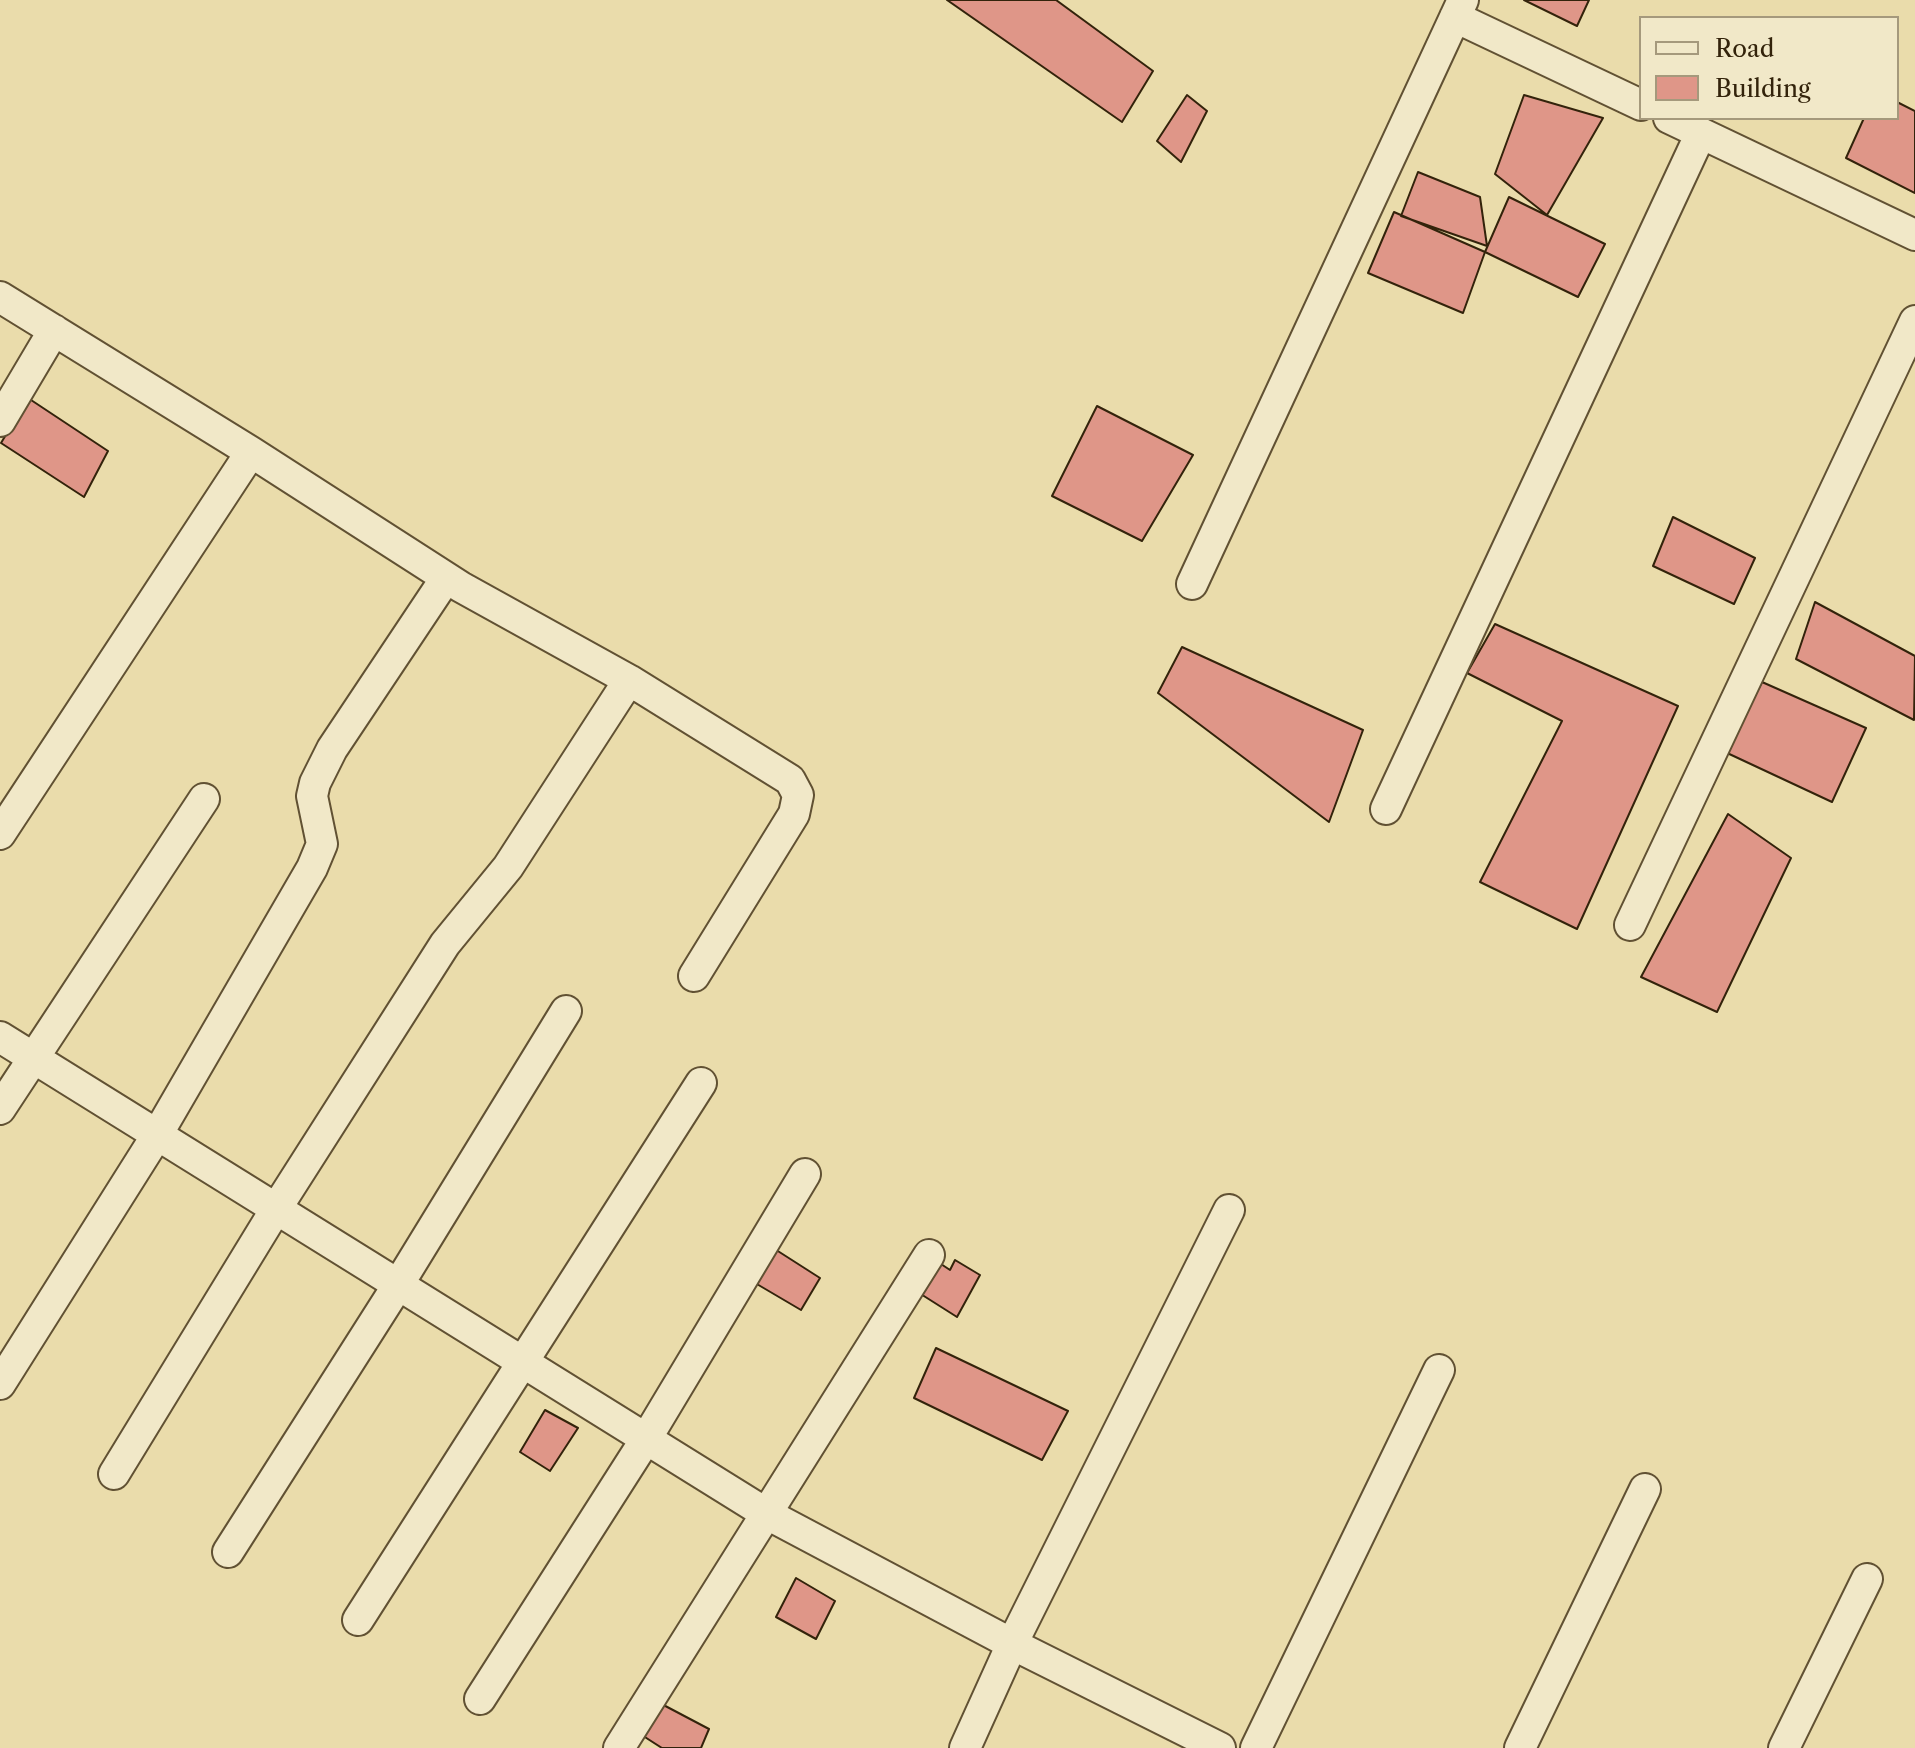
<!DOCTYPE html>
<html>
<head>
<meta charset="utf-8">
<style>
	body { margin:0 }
	#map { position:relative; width:1915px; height:1748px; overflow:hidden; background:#eadcab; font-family:"Libre Caslon Text",serif }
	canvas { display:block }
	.legend { position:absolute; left:1639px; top:16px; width:260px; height:104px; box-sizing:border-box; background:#f1e8c8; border:2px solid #a5997c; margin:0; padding:10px 14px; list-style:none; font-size:24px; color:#33230b }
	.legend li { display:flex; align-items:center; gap:16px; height:40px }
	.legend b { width:40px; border:2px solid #a5997c }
</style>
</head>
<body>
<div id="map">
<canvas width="1915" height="1748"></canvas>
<ul class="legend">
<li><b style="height:10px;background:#f1e8c8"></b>Road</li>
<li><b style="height:22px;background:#df9688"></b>Building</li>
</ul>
</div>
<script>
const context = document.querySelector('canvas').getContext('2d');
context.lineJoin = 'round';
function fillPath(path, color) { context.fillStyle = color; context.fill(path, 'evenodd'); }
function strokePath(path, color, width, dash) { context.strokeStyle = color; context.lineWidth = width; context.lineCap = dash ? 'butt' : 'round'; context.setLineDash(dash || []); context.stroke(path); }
const building = new Path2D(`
	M947,0h109l97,71 -31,51z
	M1524,0h65l-12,26z
	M1187,95l20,16 -26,51 -24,-21z
	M1524,95l79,23 -56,97 -52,-41z
	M1897,102l18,9v82l-69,-35 18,-40h33z
	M1418,172l62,25 7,49 -86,-30z
	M1509,197l96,47 -27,53 -93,-45z
	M1394,212l91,40 -22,61 -95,-40z
	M28,398l80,53 -24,46 -83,-54z
	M1097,406l96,49 -51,86 -90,-45z
	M1673,517l82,41 -21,46 -81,-38z
	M1815,602l100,54 -1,64 -118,-61z
	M1495,624l183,82 -101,223 -97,-47 82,-161 -95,-48z
	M1182,647l181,83 -34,92 -171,-129z
	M1762,682l104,46 -34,74 -107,-50z
	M1728,814l63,44 -74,154 -76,-35z
	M770,1246l50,32 -19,32 -51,-30z
	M935,1260l15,10 5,-10 25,15 -23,42 -41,-26z
	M936,1348l132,63 -26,49 -128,-62z
	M545,1410l33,18 -28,43 -30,-19z
	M796,1578l39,23 -19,38 -40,-22z
	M654,1700l55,29 -8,19h-39l-25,-16z`);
fillPath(building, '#df9688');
strokePath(building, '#33230b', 2);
const street = new Path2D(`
	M1455,17l186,88
	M1669,118l246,117
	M0,297l251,155 210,135 168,93 161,100 8,15 -4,19 -100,162
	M0,421l54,-91
	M1192,584l271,-584
	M1386,809l315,-676
	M0,834l251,-382
	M1630,925l285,-604
	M0,1037l767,477 245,130 208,104
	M0,1109l204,-310
	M0,1384l157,-249 155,-267 10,-24 -10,-48 3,-13 17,-34 114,-171
	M114,1474l162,-265 169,-265 63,-77 121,-187
	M228,1552l170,-267 168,-274
	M358,1620l343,-537
	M480,1699l166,-260 159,-265
	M619,1748l310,-493
	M965,1748l47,-104 217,-434
	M1256,1748l183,-378
	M1520,1748l125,-259
	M1784,1748l83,-169`);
strokePath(street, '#615133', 34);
strokePath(street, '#f1e8c8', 30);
</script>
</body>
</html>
